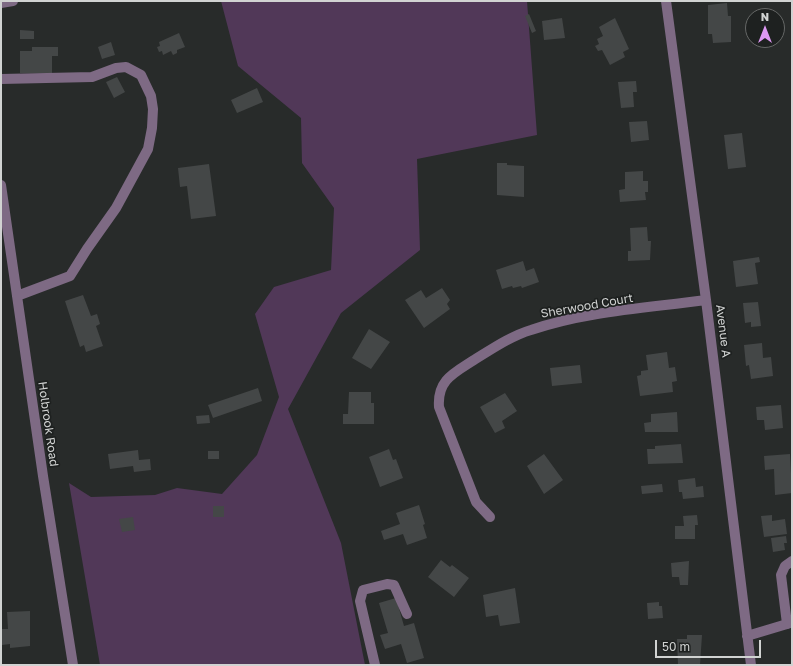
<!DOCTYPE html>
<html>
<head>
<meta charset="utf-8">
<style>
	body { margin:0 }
	#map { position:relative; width:793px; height:666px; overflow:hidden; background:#282b2a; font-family:"Golos Text",sans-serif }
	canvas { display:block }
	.frame { position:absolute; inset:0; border:2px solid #d1d3d2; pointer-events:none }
	.north { position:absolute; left:745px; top:8px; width:40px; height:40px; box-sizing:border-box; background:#1e2120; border:1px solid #666867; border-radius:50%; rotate:0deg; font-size:11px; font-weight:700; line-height:16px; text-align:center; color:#d1d3d2 }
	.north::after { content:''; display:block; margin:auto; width:14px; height:18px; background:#de98f3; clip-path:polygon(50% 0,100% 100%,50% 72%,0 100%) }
	.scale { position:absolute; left:655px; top:640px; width:106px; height:18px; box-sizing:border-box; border:2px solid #d1d3d2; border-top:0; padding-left:5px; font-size:12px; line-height:14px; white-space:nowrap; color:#d1d3d2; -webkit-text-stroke:3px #1e2120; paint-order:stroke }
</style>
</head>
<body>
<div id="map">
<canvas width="793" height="666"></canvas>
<div class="frame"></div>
<div class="north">N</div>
<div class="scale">50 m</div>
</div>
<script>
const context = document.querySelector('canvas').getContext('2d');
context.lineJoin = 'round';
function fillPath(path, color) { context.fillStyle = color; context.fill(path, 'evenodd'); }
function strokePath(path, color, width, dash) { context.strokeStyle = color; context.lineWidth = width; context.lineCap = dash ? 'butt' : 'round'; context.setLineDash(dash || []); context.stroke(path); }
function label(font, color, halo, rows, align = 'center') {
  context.font = font + ' "Golos Text",sans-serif'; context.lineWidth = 3.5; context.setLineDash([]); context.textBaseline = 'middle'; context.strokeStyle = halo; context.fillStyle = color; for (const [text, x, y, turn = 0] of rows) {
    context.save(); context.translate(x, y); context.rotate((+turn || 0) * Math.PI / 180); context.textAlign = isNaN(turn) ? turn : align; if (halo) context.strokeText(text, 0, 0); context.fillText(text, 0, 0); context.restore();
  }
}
fillPath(new Path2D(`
	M221,1h306l10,134 -120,24 3,91 -79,63 -53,96 53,134 24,122h-265l-31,-182 22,14 64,-2 22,-7 45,6 35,-39 22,-58 -24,-83 19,-27 57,-17 3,-62 -32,-45 -1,-45 -63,-52z`), '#513858');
fillPath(new Path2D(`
	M727,3l1,13h3v26l-18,1 -1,-9h-4v-29z
	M529,14l7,17 -4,2 -7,-17z
	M562,18l3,20 -21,2 -2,-19z
	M615,18l14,31 -6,3 2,5 -15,8 -8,-15 -4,1 -3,-5 4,-2 -2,-5 6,-3 -4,-9z
	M20,30l14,1v8h-14z
	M179,33l6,14 -8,3v3l-4,2 -2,-4 -8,4 -1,-4 -3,1 -2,-5 3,-1 -1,-4z
	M111,42l4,13 -13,4 -4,-12z
	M32,47h26v9h-6v17h-32v-22h12z
	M117,77l8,15 -11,6 -8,-16z
	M636,81l1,11h-4l1,15 -13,1 -3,-26z
	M257,88l6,14 -26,11 -6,-13z
	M647,121l2,19 -18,2 -2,-20z
	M742,133l4,34 -18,2 -4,-34z
	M497,163h10v2l17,1v31l-27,-2z
	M209,164l7,52 -25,3 -4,-33 -7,1 -2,-19z
	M643,171v10h5v11h-3l1,8 -26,2 -1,-12 6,-1v-17z
	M647,227l1,14h3l-1,19 -22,1v-10h3l-1,-23z
	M759,257l1,5 -5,1 3,21 -22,3 -3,-26z
	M523,261l3,10 8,-3 5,14 -17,6 -1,-2 -8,2 -1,-2 -10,3 -6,-19z
	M442,288l8,12 -3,4 3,5 -26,19 -19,-28 16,-10 5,8z
	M83,295l8,21 6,-2 3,10 -4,2 7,20 -17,6 -2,-7 -4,2 -15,-46z
	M758,302l3,24 -10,1v-5l-6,1 -2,-20z
	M369,329l21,13 -19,27 -19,-11z
	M762,343l1,15 8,-1 2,19 -22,3 -2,-14 -3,1 -2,-21z
	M667,352l2,16 6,-1 2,14 -5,1 1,10 -33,4 -3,-20 4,-1v-4l7,-1 -2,-15z
	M580,365l2,18 -30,3 -2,-18z
	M258,388l4,13 -49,17 -5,-13z
	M349,392h22v11h3v21h-31v-10h5z
	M505,393l12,18 -15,10 3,7 -10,5 -15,-26z
	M781,405l2,23 -18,2 -1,-10h-7l-1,-13z
	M677,412l1,20h-33l-1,-9 7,-1v-8z
	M209,415l1,8 -13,1 -1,-8z
	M681,444l2,19 -35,1 -1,-15h8v-3z
	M389,449l4,11 3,-1 7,19 -23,9 -11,-30z
	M138,450l1,10 11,-1 1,11 -17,2 -1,-6 -23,3 -2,-15z
	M208,451h11v8h-11z
	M544,454l19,26 -19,14 -17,-28z
	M790,454l2,39 -17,2 -1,-26 -9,1 -1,-14z
	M695,478l1,9 7,-1 1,11 -21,2 -1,-7h-3l-1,-12z
	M662,484l1,8 -21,2 -1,-8z
	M419,505l6,19 -2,1 4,13 -20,7 -4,-11 -19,6 -3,-9 19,-7 -4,-11z
	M213,506h11v11h-11z
	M697,515l1,10h-3v14h-20v-13h9l-1,-10z
	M772,515v6l13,-2 2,15 -23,3 -3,-21z
	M133,517l2,13 -13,2 -3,-13z
	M786,536l1,7h-3l1,7 -12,2 -2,-14z
	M441,560l9,7 2,-2 17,13 -15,19 -26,-20z
	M689,561l-1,24h-8l-1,-8h-7l-1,-14z
	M515,588l5,35 -20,3 -2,-11 -12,2 -3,-22z
	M396,598l8,28 10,-3 10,35 -17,5 -6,-19 -16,5 -5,-14 8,-2 -9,-30z
	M659,602v4h3l1,12 -15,1 -1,-16z
	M30,611v35l-20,2v-4l-8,1 -1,-16h7l-1,-17z
	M687,635h15l-2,30h-22l-1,-26h10z`), '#444747');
strokePath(new Path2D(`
	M666,1l40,299 45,365
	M1,3l12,-2
	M1,79l91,-2 24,-9 10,-1 15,8 10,21 2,13 -1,19 -4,21 -32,59 -29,41 -17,27 -53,20
	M1,185l42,291 30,189
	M490,517l-14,-15 -37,-95c-2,-27 15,-34 35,-47 18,-11 37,-24 57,-30 55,-19 117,-22 175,-30
	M792,561l-7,5 -4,9 6,49 5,-2
	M747,636l40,-12
	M375,665l-15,-64 3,-11 24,-6 7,1 13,29`), '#7e6a84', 10);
label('12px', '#d1d3d2', '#1e2120', [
	["Sherwood Court",587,306,-10],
	["Avenue A",723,331,83],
	["Holbrook Road",48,424,82]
]);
</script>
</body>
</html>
